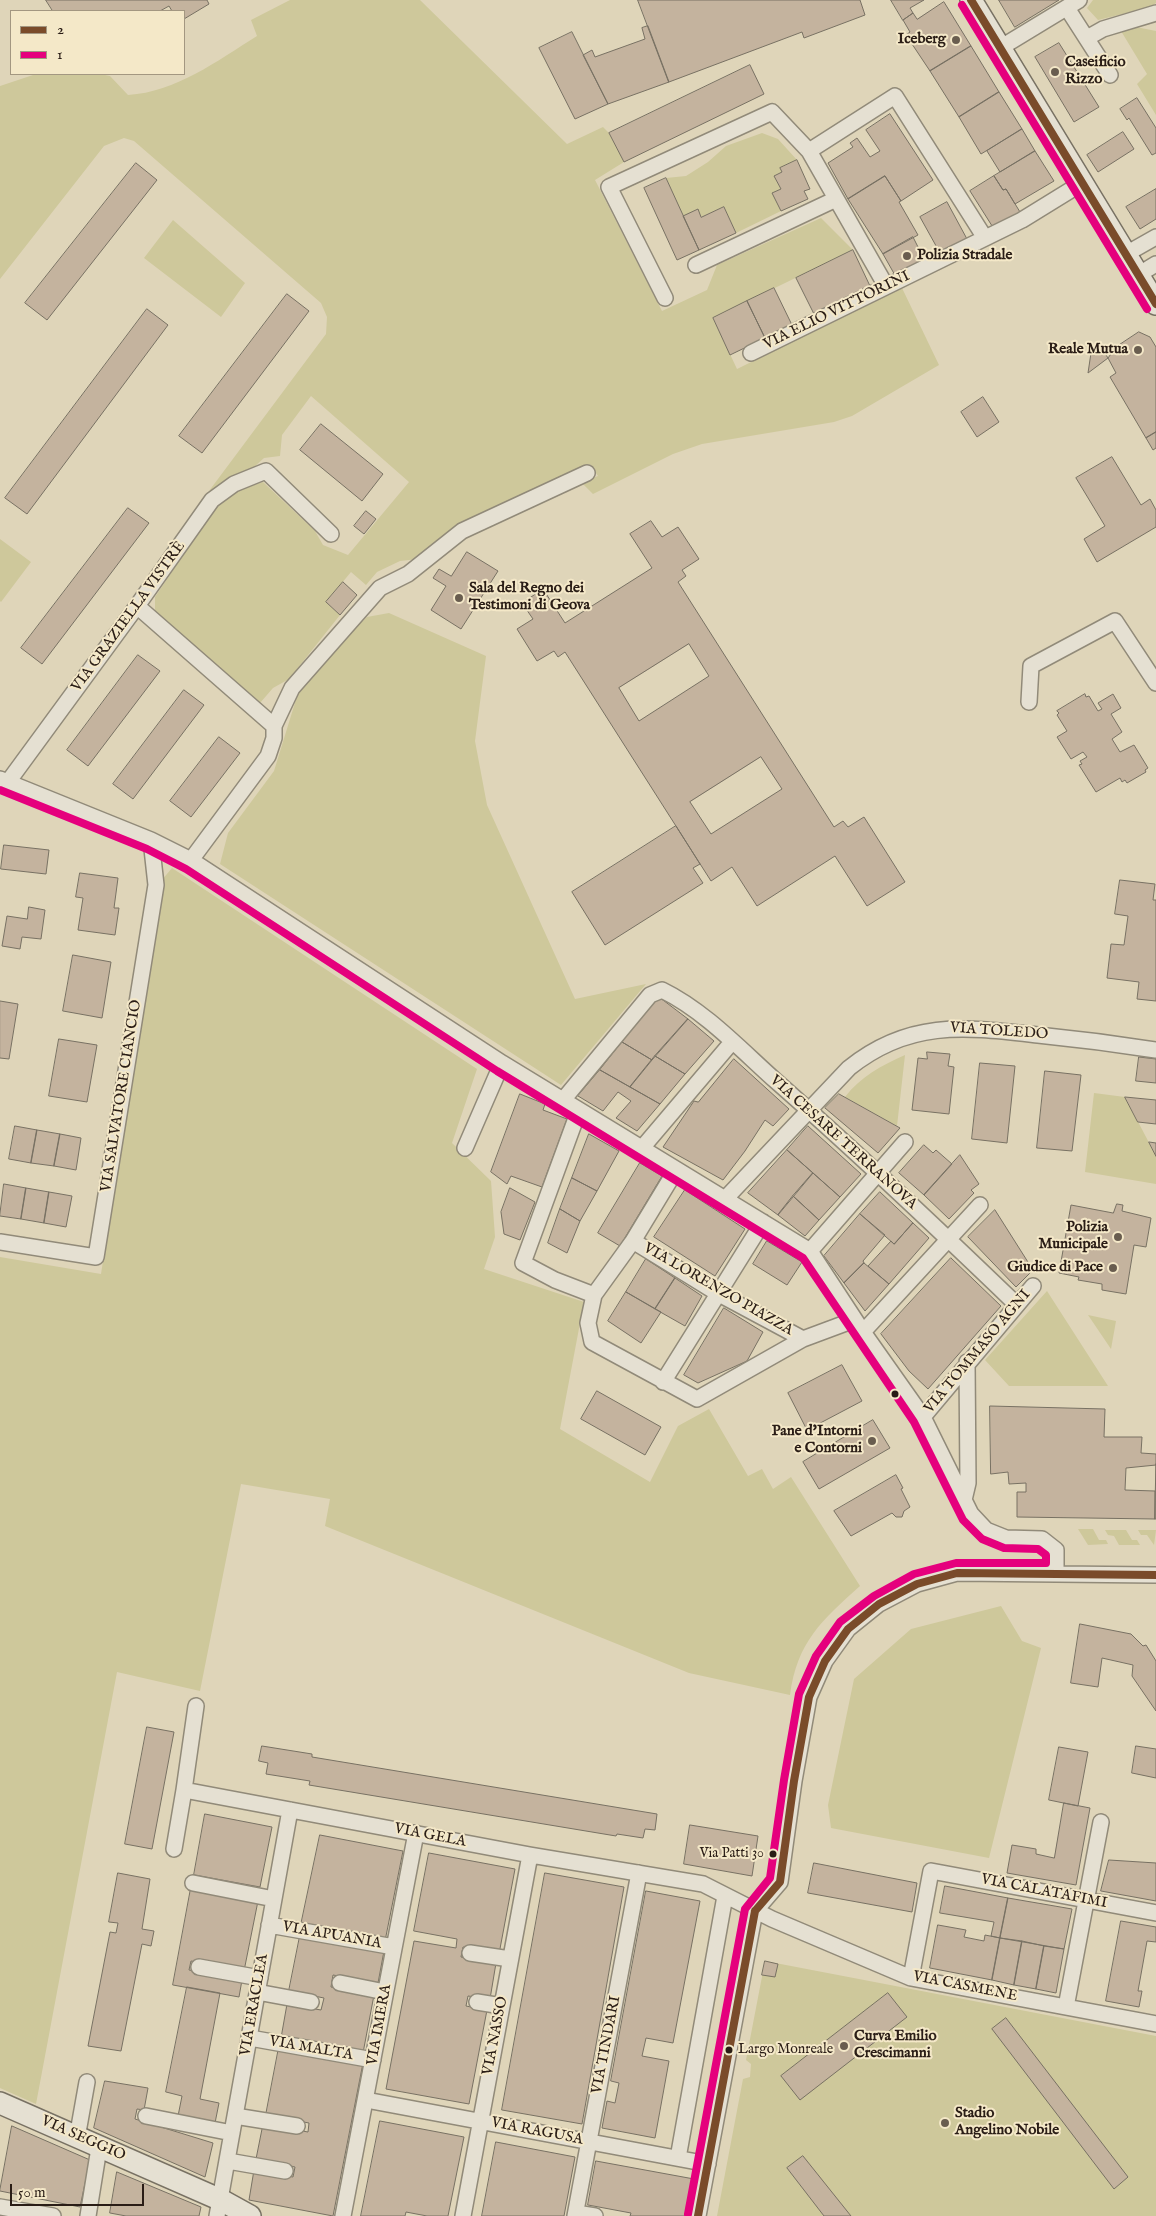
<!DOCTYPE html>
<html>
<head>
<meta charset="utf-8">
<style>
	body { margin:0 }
	#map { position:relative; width:1156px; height:2216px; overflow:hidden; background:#dfd5b9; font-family:"IM FELL English",serif }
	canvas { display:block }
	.legend { position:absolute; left:10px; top:10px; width:175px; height:65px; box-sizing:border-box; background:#f4e8c8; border:1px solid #a39781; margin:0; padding:6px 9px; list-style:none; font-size:15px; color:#2a1d16 }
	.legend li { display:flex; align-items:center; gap:10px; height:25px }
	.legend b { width:25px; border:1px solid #a39781 }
	.scale { position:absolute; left:10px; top:2184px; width:134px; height:22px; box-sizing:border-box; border:2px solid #2a1d16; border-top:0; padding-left:6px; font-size:15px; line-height:18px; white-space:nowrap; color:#2a1d16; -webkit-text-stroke:4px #f4e8c8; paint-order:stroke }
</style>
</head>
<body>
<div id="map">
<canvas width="1156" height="2216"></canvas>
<ul class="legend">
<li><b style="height:6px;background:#7a4b2a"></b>2</li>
<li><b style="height:6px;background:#e5007d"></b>1</li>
</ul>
<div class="scale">50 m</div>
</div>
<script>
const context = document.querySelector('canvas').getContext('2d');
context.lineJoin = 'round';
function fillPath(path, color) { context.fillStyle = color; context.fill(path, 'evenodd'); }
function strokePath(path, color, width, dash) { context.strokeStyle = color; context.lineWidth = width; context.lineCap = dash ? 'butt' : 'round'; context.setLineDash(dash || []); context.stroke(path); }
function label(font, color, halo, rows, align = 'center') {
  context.font = font + ' "IM FELL English",serif'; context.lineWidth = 4; context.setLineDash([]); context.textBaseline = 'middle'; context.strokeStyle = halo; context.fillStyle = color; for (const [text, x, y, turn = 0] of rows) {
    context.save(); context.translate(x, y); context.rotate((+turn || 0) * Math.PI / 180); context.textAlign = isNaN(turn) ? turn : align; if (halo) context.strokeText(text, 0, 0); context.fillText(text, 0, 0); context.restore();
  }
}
fillPath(new Path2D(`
	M290,0h130l147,144 36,-17 6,6 15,29 -29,18 67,131 45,-21 10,-25 104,-47 32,32 -140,68 24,51 165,-81 37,77 -87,51 -18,6 -132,22 -29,10 -80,40 -12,-12 17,-6 -8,-12 -130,62 -42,33 -18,2 -23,11 -11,13 -15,-13 -25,30 14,13 -51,64 -16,9 -13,15 -105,-92v-14l61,-91 21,-15 26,-9 52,49 8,14 25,10 61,-73 -98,-86 -29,39 -2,21 -16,2 -11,10 -44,23 117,-157 1,-17 -6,-14 -187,-162 -10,-3 -20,8 -104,133v-193l36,-12h64l10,2 18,19c48,-3 89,-34 129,-59l-6,-16z
	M1093,0h63v3l-5,4 -53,13 -11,-12z
	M1131,26l25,5v84l-19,-31 10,-10 -26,-43z
	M762,133l16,6 19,21 -17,8 2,4 -7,4 6,13 -8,4 8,18 -45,22 -12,-26 -23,10 -18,-1 -17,-38 20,-2 22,-14 18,-16z
	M173,220l72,63 -24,34 -77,-59z
	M0,539l31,23 -30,40 -1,-1z
	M389,613l97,43 -11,85 12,64 88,194 71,-15 -85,101 -341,-221 8,-31 46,-62 24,-78 46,-55 23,-21z
	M172,868l305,201 -25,74 39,38 4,56 -11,32 100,33 -24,127 90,53 28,-56 31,-17 39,67 14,-7 11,20 18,-12 69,109c-38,34 -63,56 -70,109l-101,-22 -364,-147 5,-27 -89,-15 -41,207 -83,-19 -81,432 -36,-16v-831l101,17 60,-393z
	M905,1055l-8,71 -52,-29c16,-21 36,-31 60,-42z
	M1094,1093l31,4 31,59v28l-71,-12z
	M1047,1291l61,95h-99l-24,-26z
	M1088,1315l28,6 -5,28z
	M1078,1529h15l6,11h7l2,4 -20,1z
	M1105,1530h21l6,10h5l3,5h-21l-5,-9 -6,-1z
	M1138,1530h18l-2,15 -7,-10h-6z
	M1001,1606l21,35 19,7 -52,210 -158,-30 -3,-23 26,-126 57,-50z
	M765,1961l391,75v180h-439l26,-137 7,-2 1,-13 -5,-4z`), '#cec89b');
const building = new Path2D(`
	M46,0h161l2,4 -25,15v-8h-12l-3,-5 -9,5h-107z
	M638,0h222l5,15 -61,23 -2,-6 -133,50z
	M891,0h33l-14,8 3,5 -10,7z
	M999,0h60l-44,27z
	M944,2l27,44 -41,25 -24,-36 4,-3 -7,-12 10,-7 4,6z
	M648,26l21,56 -61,22 -25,-49 9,-5 3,7 50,-18 -3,-11z
	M572,32l36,72 -33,15 -36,-71z
	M1059,43l40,64 -25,15 -39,-65z
	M971,46l28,46 -40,25 -29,-46z
	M750,65l14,29 -140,68 -15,-29z
	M999,92l23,37 -41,25 -22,-37z
	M1137,98l19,30v25l-4,2 -23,-37 -2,2 -7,-11z
	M890,114l43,66 -32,21 -16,-25 -37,23 -20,-36 25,-16 -3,-4 7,-5 13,19 10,-6 -14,-21z
	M1022,129l13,22 -35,21 -13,-21z
	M1123,132l11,17 -36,23 -11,-17z
	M1035,151l19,30 -39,23 -9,-15 -3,1 -9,-14z
	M797,160l13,29 -6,2 4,8 -27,12 -9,-18 9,-4 -7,-13 8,-4 -2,-4z
	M136,163l21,17 -110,140 -22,-17z
	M885,176l16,25 -2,1 19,33 -35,19 -35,-55z
	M994,176l9,14 3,-1 14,23 -26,17 -24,-38z
	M666,178l33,72 -22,10 -33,-72z
	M1156,189v30l-16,10 -14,-22z
	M947,202l20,37 -27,14 -20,-36z
	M724,207l12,26 -37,17 -16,-34 15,-7 3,8z
	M913,237l12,24 -29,16 -13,-23z
	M853,250l17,36 -56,28 -18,-36z
	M774,288l18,37 -27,13 -18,-37z
	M287,294l22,17 -107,142 -23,-17z
	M747,301l18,37 -35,17 -17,-37z
	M147,309l21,16 -141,189 -22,-16z
	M1139,332l11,5 6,10v85l-10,6 -36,-61 6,-4 -8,-15 8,-11z
	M1098,343l10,15 -20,15 3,-20z
	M983,397l16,25 -22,15 -16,-25z
	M321,424l62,50 -21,27 -62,-51z
	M1156,432v16l-3,2 -7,-12z
	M1112,457l29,48 9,-6 6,11v17l-59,35 -13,-23 21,-13 -29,-48z
	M128,508l21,15 -107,141 -21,-16z
	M366,511l10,8 -12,15 -10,-8z
	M651,521l11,16 16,-10 21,32 -17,11 4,6 -8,6 156,245 9,-6 5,6 16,-10 41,65 -38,24 -32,-50 -78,50 -25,-39 -21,14 -146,-229 -7,5 -4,-6 -17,10 -20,-32 16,-10 -11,-16 21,-14 22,34 87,-55 -22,-34zM689,644l20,32 -70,45 -20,-33zM761,757l21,32 -71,45 -21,-32z
	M467,552l31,19 -37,58 -30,-19 15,-24 -13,-8 6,-9 12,7z
	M343,582l14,13 -17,20 -14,-13z
	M138,655l22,16 -72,95 -21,-16z
	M184,690l20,15 -71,94 -20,-15z
	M1085,694l1,3 3,-1 9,15 4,-2 -4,-6 15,-9 8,14 -10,6 11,18 -10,7 8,13 14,-7 14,23 -3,2 1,2 -19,11 -2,-3 -3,2 -2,-4 -24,14 -17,-27 3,-1 -2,-3 7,-4 -4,-5 -12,7 -14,-22 10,-6 -10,-16 2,-2 -2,-2z
	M219,737l21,16 -49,64 -21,-16z
	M676,826l24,38 -7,4 10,15 -98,62 -33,-53z
	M4,845l45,5 -3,24 -45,-5z
	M80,873l38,5 -4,30h5l-4,27 -37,-5 5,-32 -7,-1z
	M1120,880l35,4 -2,16h3v101l-19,-2 2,-17 -32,-4 4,-34 13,1 4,-29 -13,-2z
	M29,907l16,3 -4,29 -19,-2 -2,12 -18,-3 5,-30 20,3z
	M73,955l38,7 -9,56 -39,-7z
	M659,997l29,22 -36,41 -30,-18z
	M0,1001l18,3 -9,55 -9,-1z
	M688,1019l26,22 -29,33 -30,-18z
	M59,1039l38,6 -10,57 -38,-6z
	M622,1042l30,18 -22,27 -30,-17z
	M927,1052l23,2 -2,12 6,1 -5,47 -37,-4 6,-52 9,1z
	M655,1056l30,18 -25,30 -30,-17z
	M1139,1057l17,2v24l-20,-2z
	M734,1059l55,50 -16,17 -8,-6 -20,31 -22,29 -60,-33 31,-46 4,1z
	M980,1063l35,3 -8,77 -35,-4z
	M600,1070l60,34 -23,27 -21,-13 15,-17 -13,-9 -15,19 -25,-15z
	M1045,1071l36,4 -9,76 -35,-3z
	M520,1094l25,10 -2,6 24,9 -25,68 -31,-11 -4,8 -16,-12z
	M839,1094l61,34 -22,25 -53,-45z
	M1125,1097l31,3v24l-18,-2z
	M15,1126l22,4 -6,33 -22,-4z
	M808,1126l53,48 -21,23 -53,-47z
	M37,1130l23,4 -6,32 -23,-3z
	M60,1134l21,4 -5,32 -22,-4z
	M589,1134l30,17 -22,40 -25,-13z
	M1149,1142l7,1v13z
	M924,1145l9,8 3,-3 16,14 -28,31 -25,-22z
	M787,1150l26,23 -35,42 -30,-22z
	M960,1155l19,29 -8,6 3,3 -25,26 -25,-24z
	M640,1163l22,13 -42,70 -22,-13z
	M813,1173l27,24 -21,23 -26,-24z
	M572,1178l25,13 -17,30 -20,-12z
	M4,1184l22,4 -5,31 -21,-3z
	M26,1188l23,4 -5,31 -23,-4z
	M510,1188l25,14 -15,38 -16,-6 -3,-22z
	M685,1190l60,39 -30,47 -61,-39z
	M49,1192l23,4 -6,31 -22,-4z
	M880,1192l33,31 -19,21 -34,-30z
	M793,1196l26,24 -14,16 -27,-21z
	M1117,1204l6,1 -1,6 29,7 -5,29 -12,-2 -8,49 -24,-4v-6l-24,-4 1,-3 -20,-4 12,-68 42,8z
	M560,1209l20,12 -13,32 -19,-10z
	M995,1210l38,60 -17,17 -48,-50z
	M860,1214l25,21 -22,26 1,2 -20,20 -20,-27z
	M913,1223l16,15 -40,46 -21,-18 23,-25 3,3z
	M767,1241l35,21 -15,23 -34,-21z
	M951,1258l50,48 -73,83 -19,-18 -28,-37z
	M646,1259l29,19 -20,31 -29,-17z
	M864,1263l25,21 -24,27 -21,-28z
	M675,1278l27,18 -17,30 -30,-17z
	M626,1292l35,20 -20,31 -33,-22z
	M724,1308l39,24 -16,29 -49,22 -14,-8z
	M842,1365l20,36 -55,29 -19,-37z
	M597,1391l64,36 -16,28 -64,-36z
	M990,1406l115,3 -1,28h38l-1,16 15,1v11l-30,3 -1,22 30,1v28l-138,-2v-25h9v-9l-17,1 -1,-12 -17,2z
	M873,1420l17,28 -71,41 -16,-27z
	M1156,1464v55h-1z
	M896,1475l7,13 -2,1 9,18 -6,4 -2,6h-6l-4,-4 -41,23 -17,-25z
	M1080,1624l51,10 12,12 3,-1 10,16v50l-24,-35 1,-11 -31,-7 -4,29 -27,-4z
	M147,1727l27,5 -22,117 -27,-5z
	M262,1746l50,8v3l345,57 -2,16 -10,-1 -2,9 -26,-4 -1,2 -307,-51 1,-4 -44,-7 2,-11 -9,-2z
	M1136,1746l20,3v29l-24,-5z
	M1059,1747l29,5 -10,54 -29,-6z
	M1064,1803l26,5 -14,77 -69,-12 5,-28 24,4v5l18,4z
	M205,1814l67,13 -12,60 -66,-12z
	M690,1825l68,11 -6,40 -68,-12z
	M320,1835l83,16 -18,90 -84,-16z
	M429,1853l86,16 -16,85 -36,-7 -2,10 35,6 -6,36 -22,-3 -2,10 21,4 -18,94 -83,-15 28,-148 42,7 1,-9 -43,-8z
	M1109,1860l47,3v38l-55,-10z
	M814,1863l103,20 -5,29 -104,-19z
	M118,1873l32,6 -8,50 12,2 -3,15 -9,-2 -21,107 -33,-5 22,-114 6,1 2,-10 -9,-1z
	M545,1873l79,14 -42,237 -80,-14z
	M945,1886l63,12 -8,40 -9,-2 3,-14 -54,-9z
	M191,1888l67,13 -14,70 -53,-10 -2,9 53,10 -3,17 -66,-12z
	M646,1891l54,10 -27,142 -27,-5 -4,18 27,5 -14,77 -53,-10 5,-27 8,2 4,-20 -8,-2z
	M1008,1898l64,11 -8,40 -64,-11z
	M1121,1921l35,6v15l-9,-1 -9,50h4l-3,16 -33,-6z
	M938,1925l28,5 -2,7 20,4 1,-6 15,3 -8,42 -62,-12z
	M300,1936l84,15 -6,32 -45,-8 -2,12 43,8 -11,58 -82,-15 6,-34 34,6 3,-12 -35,-7z
	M1000,1938l22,3 -8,44 -22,-5z
	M1022,1941l22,5 -8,43 -22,-4z
	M1044,1946l20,3 -8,44 -20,-4z
	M765,1961l13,3 -3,13 -13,-2z
	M187,1987l33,6 -20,106 19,4 -4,20 -37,-7 4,-20 -16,-4z
	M888,1993l19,24 -107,83 -19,-24z
	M1006,2018l122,159 -14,12 -122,-160z
	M279,2047l84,16 -30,153 -84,-16 5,-30 39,7 2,-10 -39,-8 7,-35 45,8 1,-9 -43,-8z
	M105,2081l43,7 -4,22 -7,-1 -2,10 78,24 -8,34 -111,-49z
	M380,2121l84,16 -16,79h-21l-21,-4 -1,4h-44z
	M12,2126l78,34 -10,47 -80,-16z
	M496,2142l79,15 -11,59h-82z
	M803,2156l48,60h-27l-37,-48z
	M596,2161l98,18 -7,37h-57l1,-3 -43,-8z
	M117,2172l84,35 -2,9h-73l-16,-3z`);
fillPath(building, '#c4b39e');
strokePath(building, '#787163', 1);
const street = new Path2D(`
	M1067,8l43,67
	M1087,38l16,-9 53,-16
	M1000,48l79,-48
	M809,151l86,-55 90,142
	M1126,254l30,-17
	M696,265l140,-66
	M1138,275l18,-11
	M665,298l-56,-111 163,-75 37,39 77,135
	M751,353l271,-133 60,-37
	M137,606l137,120
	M1029,702l2,-36 84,-45 41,62
	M0,779l151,61 40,20 311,203 308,188 53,81 60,85 48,97 15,16 20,8 36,1 14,11v23
	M8,782l129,-176 75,-106 22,-16 32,-13 65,63
	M191,860l77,-104 6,-18v-12l18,-38 88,-100 28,-14 54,-43 125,-58
	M563,1100l87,-105 12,-5c43,21 79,60 115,92 82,72 161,147 240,223
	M579,1110l-56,153 32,17 39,15
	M465,1148l37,-85
	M642,1148l90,-106
	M676,1170l-43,71 -39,54 -6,28 4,19 105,57 106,-60 51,-19
	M725,1199l124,-131c61,-49 117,-41 189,-33 40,4 79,9 118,15
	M633,1241l86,53 84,45
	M0,1242l96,15 60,-372 -5,-45
	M810,1251l95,-109
	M863,1332l117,-127
	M663,1382l100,-160
	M923,1417l110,-131
	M964,1500l4,-17 -1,-121
	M196,1706l-12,84 346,65 173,29 69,35 139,59 245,46
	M174,1849l10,-59
	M193,1883l81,16
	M755,1911l25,-29 14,-101 15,-84 16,-36 23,-32 31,-25 38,-20 40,-11 199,2
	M269,1925l125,22
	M470,1953l40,6
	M199,1967l61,11
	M911,1978l20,-107 225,42
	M340,1983l45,9
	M257,1992l54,10
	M477,2002l25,4
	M1066,2007l35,-185
	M250,2038l123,22
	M366,2100l342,64
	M146,2116l86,17
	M235,2116l62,10
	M77,2138l10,-56
	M678,2158l47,-262
	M228,2161l57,10
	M0,2207l53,9
	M576,2213l19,3
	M88,2216l11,-68
	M217,2216l73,-406
	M343,2216l73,-383
	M463,2216l67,-361
	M575,2216l64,-343
	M698,2216l57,-305`);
const secondary = new Path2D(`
	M971,0l185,304
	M0,2103l221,97 29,16`);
strokePath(street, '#918a79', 18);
strokePath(secondary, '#787163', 24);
strokePath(street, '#e5e0d2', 15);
strokePath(secondary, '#e5e0d2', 21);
strokePath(new Path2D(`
	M971,0l185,304
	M755,1911l25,-29 14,-101 15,-84 16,-36 23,-32 31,-25 38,-20 40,-11 199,2
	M698,2216l57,-305`), '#7a4b2a', 8);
strokePath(new Path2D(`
	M962,5l185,304
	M0,790l147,59 39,20 311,202 306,187 111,164 49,98 19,19 22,9 34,1 8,6v8h-90l-42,11 -40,22 -34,26 -24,34 -17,38 -15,86 -14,98 -25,31 -57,305`), '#e5007d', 8);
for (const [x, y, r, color] of [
	[956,40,5,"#695d4f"],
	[1055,72,5,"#695d4f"],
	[907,256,5,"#695d4f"],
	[1138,350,5,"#695d4f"],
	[459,598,5,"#695d4f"],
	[1118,1237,5,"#695d4f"],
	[1113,1268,5,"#695d4f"],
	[895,1394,4.5,"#2a1d16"],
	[872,1441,5,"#695d4f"],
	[773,1854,4.5,"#2a1d16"],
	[844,2046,5,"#695d4f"],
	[729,2050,4.5,"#2a1d16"],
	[945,2123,5,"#695d4f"]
]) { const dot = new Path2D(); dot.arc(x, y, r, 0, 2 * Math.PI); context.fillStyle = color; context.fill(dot); strokePath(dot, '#f4e8c8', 2); }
label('14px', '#2a1d16', '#f4e8c8', [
	["Via Patti 30",764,1854],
	["Largo Monreale",738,2050,"left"]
], 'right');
label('bold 15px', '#2a1d16', '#f4e8c8', [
	["Iceberg",946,40],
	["Caseificio",1065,63,"left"],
	["Rizzo",1065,80,"left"],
	["Polizia Stradale",917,256,"left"],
	["Reale Mutua",1128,350],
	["Sala del Regno dei",469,589,"left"],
	["Testimoni di Geova",469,606,"left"],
	["Polizia",1108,1228],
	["Municipale",1108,1245],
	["Giudice di Pace",1103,1268],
	["Pane d'Intorni",862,1432],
	["e Contorni",862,1449],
	["Curva Emilio",854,2037,"left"],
	["Crescimanni",854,2054,"left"],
	["Stadio",955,2114,"left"],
	["Angelino Nobile",955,2131,"left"]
], 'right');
label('15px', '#2a1d16', '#f4e8c8', [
	["VIA ELIO VITTORINI",837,311,-26],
	["VIA GRAZIELLA VISTRÈ",129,617,-54],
	["VIA TOLEDO",999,1032,4],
	["VIA SALVATORE CIANCIO",122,1096,-81],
	["VIA CESARE TERRANOVA",843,1143,42],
	["VIA LORENZO PIAZZA",718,1290,30],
	["VIA TOMMASO AGNI",978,1352,-50],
	["VIA GELA",430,1836,11],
	["VIA CALATAFIMI",1044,1892,11],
	["VIA APUANIA",332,1936,10],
	["VIA CASMENE",965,1987,11],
	["VIA ERACLEA",255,2005,-80],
	["VIA IMERA",380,2025,-80],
	["VIA NASSO",496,2036,-79],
	["VIA TINDARI",607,2045,-79],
	["VIA MALTA",311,2049,10],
	["VIA RAGUSA",537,2132,11],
	["VIA SEGGIO",83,2139,24]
]);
</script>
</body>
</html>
